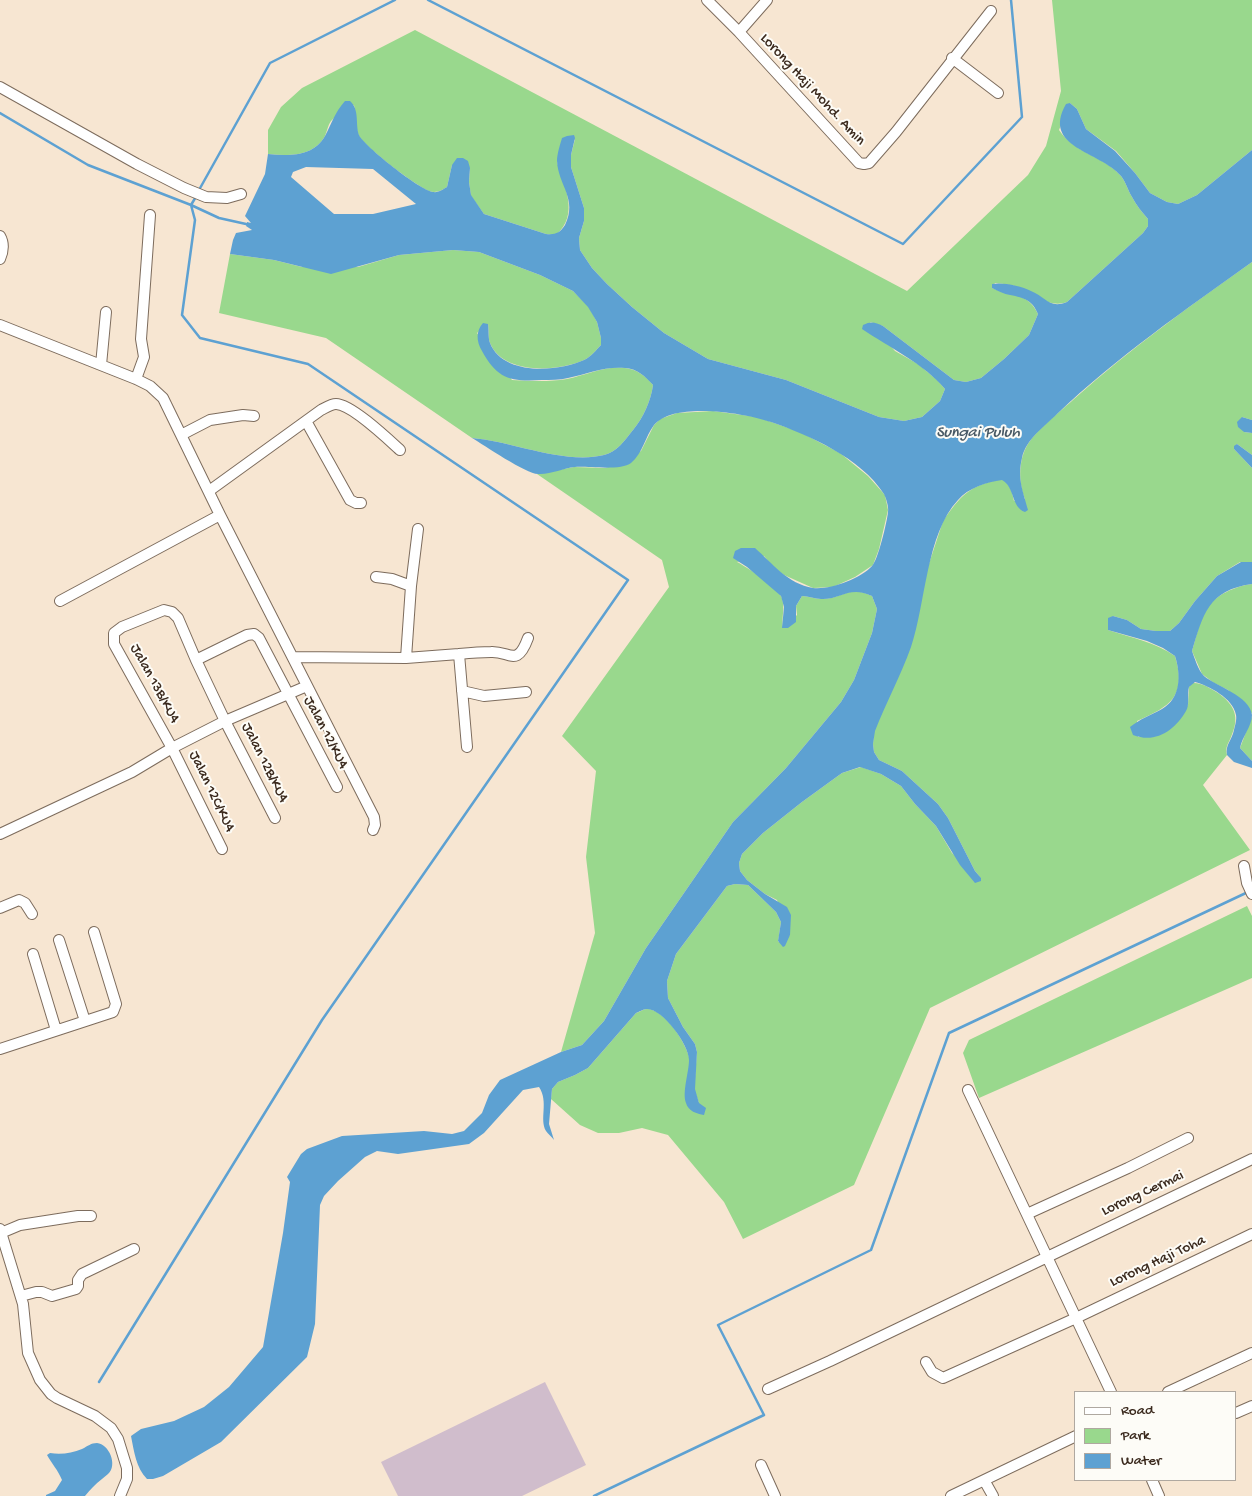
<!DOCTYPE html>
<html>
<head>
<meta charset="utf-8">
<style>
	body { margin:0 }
	#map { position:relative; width:1252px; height:1496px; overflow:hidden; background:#f7e6d2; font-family:"Gochi Hand",sans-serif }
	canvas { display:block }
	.legend { position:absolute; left:1074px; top:1391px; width:162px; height:90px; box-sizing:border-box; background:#fdfcf7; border:1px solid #afa8a0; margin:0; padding:6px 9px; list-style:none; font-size:15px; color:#3b2a1e }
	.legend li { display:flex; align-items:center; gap:10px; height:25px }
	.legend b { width:25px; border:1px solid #afa8a0 }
</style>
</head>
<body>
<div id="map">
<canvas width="1252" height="1496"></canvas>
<ul class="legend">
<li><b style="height:6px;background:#fff"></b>Road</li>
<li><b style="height:14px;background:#99d88d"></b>Park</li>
<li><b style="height:14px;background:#5da1d2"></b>Water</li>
</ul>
</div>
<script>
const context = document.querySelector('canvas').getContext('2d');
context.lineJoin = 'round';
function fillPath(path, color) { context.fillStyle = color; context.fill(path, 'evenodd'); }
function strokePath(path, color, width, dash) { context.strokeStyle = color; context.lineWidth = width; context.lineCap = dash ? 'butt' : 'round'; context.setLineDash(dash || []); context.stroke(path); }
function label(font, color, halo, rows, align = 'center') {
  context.font = font + ' "Gochi Hand",sans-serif'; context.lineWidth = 4; context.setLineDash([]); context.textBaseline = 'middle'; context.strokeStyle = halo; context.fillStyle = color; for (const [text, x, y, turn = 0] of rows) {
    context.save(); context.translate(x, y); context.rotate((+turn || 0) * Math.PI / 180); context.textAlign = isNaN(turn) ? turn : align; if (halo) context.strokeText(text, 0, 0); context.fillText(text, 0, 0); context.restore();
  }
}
fillPath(new Path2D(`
	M545,1382l41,83 -64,31h-124l-17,-34z`), '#d0bdcc');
fillPath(new Path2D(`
	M1052,0h200v150l-55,45 -19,9 -11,-2 -17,-9 -15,-20 -19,-22 -30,-22 -9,-20 -7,-6 -11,27c15,23 45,26 62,46 5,6 7,15 11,21 4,8 10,15 16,22v7l-5,7 -76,69c-17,6 -30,-6 -44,-13 -8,-4 -19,-5 -28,-6l-3,5c20,9 36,4 46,26l-9,21 -25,24 -23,19 -15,4 -12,-2 -71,-54 -13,-4 25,29 23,13 19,16 8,9 -5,12 -18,16 -18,4 -25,-4 -93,-37 -78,-21 -44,-26 -32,-26 -25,-23 -15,-16 -12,-18 -1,-12 5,-17v-13l-13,-41v-12l4,-16 -18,23c7,24 23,52 -1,73l-10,-1 -62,-20 -13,-18 -2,-14 1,-14 -18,-3 -5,22c-5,3 -11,7 -18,4 -13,-5 -63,-43 -70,-55 -4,-9 -3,-22 -5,-31 -7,5 -17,10 -23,16 -3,4 -4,10 -6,15 -12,21 -36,20 -57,18v-24l13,-23 21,-19 113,-58 492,261 121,-116 18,-29 15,-55z
	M453,250l26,2 61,23 33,16 16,16 8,15 4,16v7c-5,5 -10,12 -17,15 -26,12 -81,15 -94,-17 -2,-5 -1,-13 -2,-19l-11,9 35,47c18,1 37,2 55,-1 31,-7 62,-25 86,6 -2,16 -10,33 -20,45 -8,10 -16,22 -29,25 -39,10 -93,-14 -132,-17l-146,-100 -107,-25 11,-59 44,6 28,7h56l41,-12z
	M1252,262v158l-10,-3 2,15 8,1v22l-15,-11 -3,5 18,19v94h-12l-23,14 -22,25 -16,22 -9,8h-14l-15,-2 -14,-9 -14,-4 -5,14c24,8 47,12 67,26 12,40 -4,50 -38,65l1,16 19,-1 31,-31 1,-18 3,-4c9,-1 18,5 26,10 17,12 22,24 13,44 -3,7 -6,10 -4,18l-24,30 47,65 -320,158 -76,177 -111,54 -19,-37 -56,-67 -26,-7 -23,5h-21l-18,-8 -29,-26 1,-10 6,-7 17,-7 13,-7 48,-55c4,-1 7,-4 11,-4 17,0 38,32 42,48 2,7 -2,19 -2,27l12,19 -5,-14 3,-37 -2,-8 -12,-17 -15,-29 -1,-17 9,-27 51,-68 8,-2 13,1 28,27 5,10 -3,20 12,-7 -13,-35 -12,-6 -18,-14 -7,-9 -1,-8 3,-9 21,-21 39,-31 40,-29 19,-6 20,7 20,12 14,18 21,22 16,27 29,25 -6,-7 -27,-53 -10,-14 -36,-33 -23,-11 -5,-8 -1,-8 1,-13 69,-210c18,-26 27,-36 59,-42 9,6 10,13 12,22l11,-2c-7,-17 -7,-42 5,-58 9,-13 32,-31 44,-42 56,-50 117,-94 178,-137z
	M713,411l44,6 43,15 40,21 28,23 17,19 3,15 -9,39 -6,16 -18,12 -22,10 -20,1 -29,-13 -11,-8 -9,-11 -27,6c10,5 38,24 44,34 5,10 0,22 2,32l14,-13 -1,-9 6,-10c6,0 13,3 19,3 20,1 27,-15 51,-3l5,13 -5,24 -18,47 -13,22 -55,66 -53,54 -87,126 -42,73 -22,24 -21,7 34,-119 -9,-76 10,-86 -34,-35 107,-149 -7,-27 -125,-86 37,-7 32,1 35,-17 13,-26 6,-6 17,-6z
	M1252,584v130l-3,-5 -21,-19 -14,-7 -12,-9 -10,-23c4,-13 7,-29 14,-41 8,-15 30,-24 46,-26z
	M1252,716v45l-12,-13z
	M1247,906l5,10v62l-273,120 -16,-45 6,-13z`), '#99d88d');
fillPath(new Path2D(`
	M345,101h5c10,9 5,23 9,34 5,11 62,56 74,57 6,1 10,-3 14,-5l5,-22 5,-7h6l5,3 2,7 -1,14 2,13 13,19 62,20c9,1 14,-1 19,-9 13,-26 -7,-40 -8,-64 0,-7 3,-16 5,-23l5,-2 7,-1 1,3 -4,17v12l13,41v13l-5,17 1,12 12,18 15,16 25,23 32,26 44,26 78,21 93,37 25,4 18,-4 18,-16 5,-12c-22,-26 -55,-41 -83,-60l1,-4c8,-4 12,-3 20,1l71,54 12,2 15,-4 23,-19 25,-24 9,-21c-6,-14 -13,-16 -28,-19 -6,-1 -12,-4 -18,-7v-4c11,-2 29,2 39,7 15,6 18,18 36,11l76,-69 5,-7v-7c-6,-7 -12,-14 -16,-22 -4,-6 -6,-15 -11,-21 -21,-25 -80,-28 -55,-72l4,-1 7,6 9,20 29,22 20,22 15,20 17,9 11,2 19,-9 55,-45v112c-67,48 -135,95 -195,152 -13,13 -31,25 -35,44 -5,20 1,33 6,52l-3,2c-14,-5 -10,-25 -23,-32 -15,2 -34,8 -44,20 -32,34 -32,103 -47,147 -10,28 -25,56 -36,84l-2,13 1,8 5,8 23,11 36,33 10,14 27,53 6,7v3l-6,2 -15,-18 -24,-39 -21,-22 -14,-18 -20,-12 -21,-7 -18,6 -40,29 -39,31 -21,21 -3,9 1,8 7,9 18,14 22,13 4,8 -1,20 -5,11 -2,1 -5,-6 3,-19 -5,-10 -28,-27 -13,-1 -8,2 -51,68 -9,27 1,17 15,29 12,17 2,8 -2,37 4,14 7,5 -2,7c-7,-1 -16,-4 -18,-12 -4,-11 3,-31 3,-43 0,-15 -26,-51 -42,-51 -4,0 -8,3 -11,4l-48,55 -13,7 -17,7 -6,7 -3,35 5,16c-2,-3 -6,-6 -8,-9 -7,-12 3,-29 -7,-44l-16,3 -39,43 -15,11 -71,10 -21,-3 -12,6 -27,24 -14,15 -4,9 -5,119 -8,33 -86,85 -58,34 -10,3h-6c-11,-11 -13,-28 -16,-43l10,-7 33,-8 30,-14 25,-20 34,-40 20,-114 7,-51 -3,-5 14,-23 6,-5 35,-13 82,-5 28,3 12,-3 18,-18 7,-18 11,-15 61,-28 21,-7 22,-24 42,-73 87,-126 53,-54 55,-66 13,-22 18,-47 5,-24 -5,-13c-23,-11 -31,4 -51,3 -6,0 -13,-3 -19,-3l-6,10v16l-8,6h-6l2,-21 -3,-11 -34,-29 -14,-9 2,-7 6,-3h14c17,15 33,36 58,40 17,2 47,-9 59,-22 6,-6 15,-44 16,-54 1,-5 -2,-14 -4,-18 -23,-36 -75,-59 -113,-72 -26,-9 -97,-21 -117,3 -9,12 -11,28 -23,38 -10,8 -43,3 -56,4 -12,1 -25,8 -37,7 -12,0 -54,-29 -66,-36 39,3 93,27 132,17 13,-3 21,-15 29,-25 10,-12 18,-29 20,-45 -7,-8 -17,-17 -28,-17 -20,-2 -38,6 -57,10 -8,2 -18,2 -26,2 -31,2 -45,-1 -60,-29 -6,-10 -6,-20 1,-28l5,1c1,6 0,14 2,19 13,33 68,29 94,17 7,-3 12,-10 17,-15v-7l-4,-16 -9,-15 -15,-16 -33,-16 -61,-23 -26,-2 -54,5 -68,19 -57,-14 -44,-6 3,-14 3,-7 16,-3 -6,-4 1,-4 4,1 -6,-7 20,-42 3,-20c21,2 45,3 57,-18 7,-13 10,-24 20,-35zM306,167l67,2 43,35 -43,10h-39l-43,-37 2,-5z
	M1242,417l10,3v13l-8,-1 -6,-5 -1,-5z
	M1237,444l15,11v13l-18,-19v-3z
	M1241,562h11v22c-44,6 -49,31 -60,67 3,8 6,19 12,25 12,10 46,20 48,39 0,11 -10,22 -12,33l12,13v7l-18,-6 -7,-7c-2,-10 5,-15 7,-25 1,-4 3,-11 2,-15 -3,-17 -27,-29 -41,-33l-6,5c-2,7 1,18 -3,24 -11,19 -30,33 -53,24l-3,-8c10,-8 21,-12 32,-18 19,-11 19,-34 13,-53l-12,-8 -16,-7 -39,-11v-12l5,-2 14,4 14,9 15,2h14l9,-8 16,-22 22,-25z
	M97,1443c12,1 21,22 11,31 -2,2 -4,3 -6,5 -7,5 -12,11 -17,17h-39v-1l9,-4 7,-11c-4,-10 -10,-16 -15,-25l3,-2c11,2 22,0 32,-4 6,-3 9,-6 15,-6z`), '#5da1d2');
strokePath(new Path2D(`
	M428,0l475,244 119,-127 -11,-117
	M0,113l88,52 103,40 28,13 27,6
	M199,190l71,-127 125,-63
	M99,1382l223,-362 306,-440 -320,-216 -108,-26 -18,-23 13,-95 -4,-15 6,-10
	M594,1496l170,-81 -46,-90 153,-75 78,-217 299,-141`), '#5da1d2', 2.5);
const minor = new Path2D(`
	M707,0l32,32 120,131 5,1 5,-1 27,-31 95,-121
	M739,32l28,-32
	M952,58l46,35
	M0,87l137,77 47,24 22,9 21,1 14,-4
	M0,236c4,7 3,16 0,23
	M0,325l136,54 14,7 13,12 57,117 154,302 1,8 -2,5
	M101,365l5,-53
	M136,379l8,-22 -3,-18 9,-124
	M306,421l44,79 6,3h5
	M181,435l29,-15 33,-5 11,1
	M209,491l112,-81c4,-2 10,-6 15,-6 15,0 52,35 64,46
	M376,577l16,2 19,7 -5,72
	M411,586l7,-57
	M60,601l160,-86
	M459,654c10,-1 21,-2 32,-2 19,-1 26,16 37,-14
	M293,657l113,1 53,-4 8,93
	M196,660l51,-25 7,-1 5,4 78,149
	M462,691l22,5 42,-4
	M0,834l132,-62 40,-24 53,-27 82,-35
	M222,849l-50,-101 -58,-104v-11l8,-6 42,-17 8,2 6,6 18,42 29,61 50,97
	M1244,866l3,17 5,11
	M0,908l19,-8 6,3 7,11
	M59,940l26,81
	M33,954l23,76
	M0,1049l113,-37 3,-8 -22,-72
	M968,1090l143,302
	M1027,1214l101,-46 60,-30
	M0,1229l23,75 5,49 12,27 11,14 6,4 38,18 16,12 7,11 9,29v11l-7,17
	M1,1233l19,-8 58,-9h13
	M21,1296l15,-4h6l10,4 24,-7 2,-3v-6l4,-6 52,-25
	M926,1362l6,10 11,6 133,-60 176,-84
	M768,1389l62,-28 422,-202
	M1168,1392l84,-39
	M1236,1413l16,-7
	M761,1465l14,31
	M984,1480l9,16
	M1152,1480l7,16
	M951,1496l125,-60`);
strokePath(minor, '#7d6c5d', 12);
strokePath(minor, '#fff', 10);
label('15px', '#3b2a1e', '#fdfcf7', [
	["Lorong Haji Mohd. Amin",812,90,47],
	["Jalan 13B/KU4",154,684,61],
	["Jalan 12/KU4",325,733,62],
	["Jalan 12B/KU4",264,763,63],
	["Jalan 12C/KU4",211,792,64],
	["Lorong Cermai",1143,1194,-25],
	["Lorong Haji Toha",1158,1262,-25]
]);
label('italic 16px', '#495a66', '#fdfcf7', [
	["Sungai Puluh",978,434]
]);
</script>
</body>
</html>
